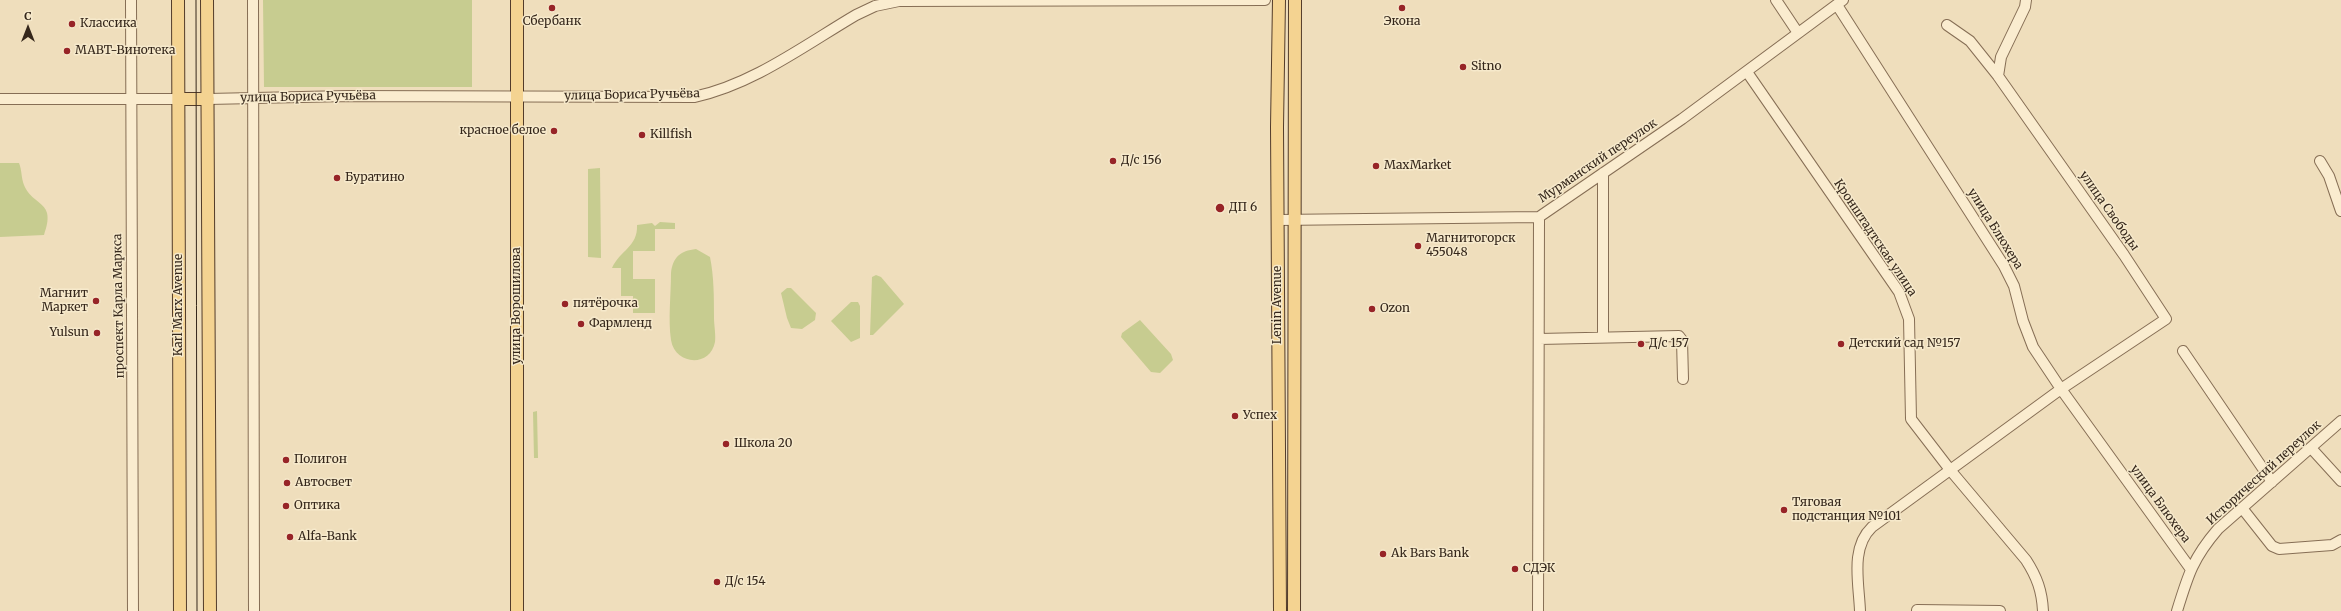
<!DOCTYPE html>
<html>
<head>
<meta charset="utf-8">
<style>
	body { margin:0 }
	#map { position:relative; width:2341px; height:611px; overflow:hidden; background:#efdebc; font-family:Merriweather,serif }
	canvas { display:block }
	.north { position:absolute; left:8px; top:8px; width:40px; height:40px; -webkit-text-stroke:3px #f6e9cb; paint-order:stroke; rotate:0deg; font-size:11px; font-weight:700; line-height:16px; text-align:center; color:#35271b }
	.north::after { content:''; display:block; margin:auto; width:14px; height:18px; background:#35271b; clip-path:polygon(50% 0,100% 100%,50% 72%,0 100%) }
</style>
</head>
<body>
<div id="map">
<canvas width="2341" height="611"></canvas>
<div class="north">С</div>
</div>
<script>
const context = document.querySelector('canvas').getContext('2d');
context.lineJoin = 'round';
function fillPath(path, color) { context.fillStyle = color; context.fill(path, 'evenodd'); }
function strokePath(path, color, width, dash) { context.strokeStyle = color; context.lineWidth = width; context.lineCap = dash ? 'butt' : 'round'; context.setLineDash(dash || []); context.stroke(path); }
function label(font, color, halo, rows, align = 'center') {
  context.font = font + ' Merriweather,serif'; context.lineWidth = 3; context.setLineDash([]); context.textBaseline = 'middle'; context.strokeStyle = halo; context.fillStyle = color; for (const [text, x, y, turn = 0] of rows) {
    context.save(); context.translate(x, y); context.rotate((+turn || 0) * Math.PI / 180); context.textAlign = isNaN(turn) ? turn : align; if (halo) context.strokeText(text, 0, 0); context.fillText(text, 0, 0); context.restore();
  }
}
fillPath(new Path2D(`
	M263,0h209v87h-208z
	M0,163h19c3,7 2,15 5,22 9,22 33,15 20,50l-44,2z
	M600,168l1,90 -13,-1v-88z
	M660,222l15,1v6h-20v22h-22v28h22v34h-22v-17h-12v-28h-9c8,-18 26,-21 25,-43l15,-2 3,3z
	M696,249l14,8c4,20 4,40 4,61 0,7 2,17 1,24 -5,26 -40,23 -44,-2 -3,-21 0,-45 0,-67 2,-16 9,-22 25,-24z
	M876,275l5,2 23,27 -31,31h-3l2,-58z
	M787,288h4l25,25 -1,7 -13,9 -11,-1 -4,-10 -6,-25z
	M851,302h7l2,4v32l-9,4 -20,-21z
	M1140,320l31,34 2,6 -13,13 -9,-1 -30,-35 1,-4z
	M537,411l1,47h-4l-1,-46z`), '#c7cc90');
const minor = new Path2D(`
	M131,0l2,611
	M253,0l1,611
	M1776,0l22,33
	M1837,5l167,261 10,20 9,35 10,26 28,42 129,179
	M1747,72l152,220 10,27 2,100 40,52 75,89c11,17 16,31 17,51
	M1998,76l3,-19 24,-50 1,-7
	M0,99h179
	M208,99l140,-3 346,1c58,-12 111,-52 162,-82l19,-9 24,-5 366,-1
	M2320,161l9,15 12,35
	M1603,173v164
	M1278,220l261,-3 143,-98 161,-119
	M1539,339l140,-3 3,4 1,39
	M2183,351l89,131
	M2311,448l30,33
	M2242,508l30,38 7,3 53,-4 9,-5
	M1917,610l83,1
	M1538,611l1,-394
	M1860,611c-1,-28 -10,-63 12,-84l189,-138 105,-70 -42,-64 -126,-179 -28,-35 -23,-16
	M2177,611c11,-36 16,-53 41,-82l123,-108`);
const major = new Path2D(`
	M178,0l2,611
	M207,0l3,611
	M1279,0l-2,127 3,484
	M179,99h29
	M517,611v-611
	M1294,611l1,-611`);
strokePath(minor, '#866e55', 12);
strokePath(major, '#533c2a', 14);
strokePath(minor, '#faeccf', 10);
strokePath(major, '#f4d391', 12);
strokePath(new Path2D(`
	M196,0l1,611`), '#35271b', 1);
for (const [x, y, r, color] of [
	[552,8,4,"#972427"],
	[1402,8,4,"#972427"],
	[72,24,4,"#972427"],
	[67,51,4,"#972427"],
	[1463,67,4,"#972427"],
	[554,131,4,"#972427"],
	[642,135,4,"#972427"],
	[1113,161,4,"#972427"],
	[1376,166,4,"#972427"],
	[337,178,4,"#972427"],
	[1220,208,5,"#972427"],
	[1418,246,4,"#972427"],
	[96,301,4,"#972427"],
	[565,304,4,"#972427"],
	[1372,309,4,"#972427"],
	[581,324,4,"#972427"],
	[97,333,4,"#972427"],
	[1641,344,4,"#972427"],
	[1841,344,4,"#972427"],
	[1235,416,4,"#972427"],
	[726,444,4,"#972427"],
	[286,460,4,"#972427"],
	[287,483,4,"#972427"],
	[286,506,4,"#972427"],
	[1784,510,4,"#972427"],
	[290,537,4,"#972427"],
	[1383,554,4,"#972427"],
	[1515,569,4,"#972427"],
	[717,582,4,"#972427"]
]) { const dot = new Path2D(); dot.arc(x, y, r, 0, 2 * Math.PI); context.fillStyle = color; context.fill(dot); strokePath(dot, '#f6e9cb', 1.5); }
label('12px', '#35271b', '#f6e9cb', [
	["Сбербанк",552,22,"center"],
	["Экона",1402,22,"center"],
	["Классика",80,24],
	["МАВТ-Винотека",75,51],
	["Sitno",1471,67],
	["красное белое",546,131,"right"],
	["Killfish",650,135],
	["Д/с 156",1121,161],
	["MaxMarket",1384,166],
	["Буратино",345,178],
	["ДП 6",1229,208],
	["Магнитогорск",1426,239],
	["455048",1426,253],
	["Магнит",88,294,"right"],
	["Маркет",88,308,"right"],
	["пятёрочка",573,304],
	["Ozon",1380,309],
	["Фармленд",589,324],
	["Yulsun",89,333,"right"],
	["Д/с 157",1649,344],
	["Детский сад №157",1849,344],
	["Успех",1243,416],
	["Школа 20",734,444],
	["Полигон",294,460],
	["Автосвет",295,483],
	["Тяговая",1792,503],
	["подстанция №101",1792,517],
	["Оптика",294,506],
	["Alfa-Bank",298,537],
	["Ak Bars Bank",1391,554],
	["СДЭК",1523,569],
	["Д/с 154",725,582]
], 'left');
label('12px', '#35271b', '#f6e9cb', [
	["улица Бориса Ручьёва",632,95,-1],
	["улица Бориса Ручьёва",308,97,-1],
	["Мурманский переулок",1598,161,-34],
	["улица Свободы",2109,211,55],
	["улица Блюхера",1995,229,58],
	["Кронштадтская улица",1875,238,56],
	["Karl Marx Avenue",179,305,-90],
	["Lenin Avenue",1278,305,-90],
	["проспект Карла Маркса",119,306,-91],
	["улица Ворошилова",517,306,-90],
	["Исторический переулок",2264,473,-42],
	["улица Блюхера",2160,504,54]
]);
</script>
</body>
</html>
